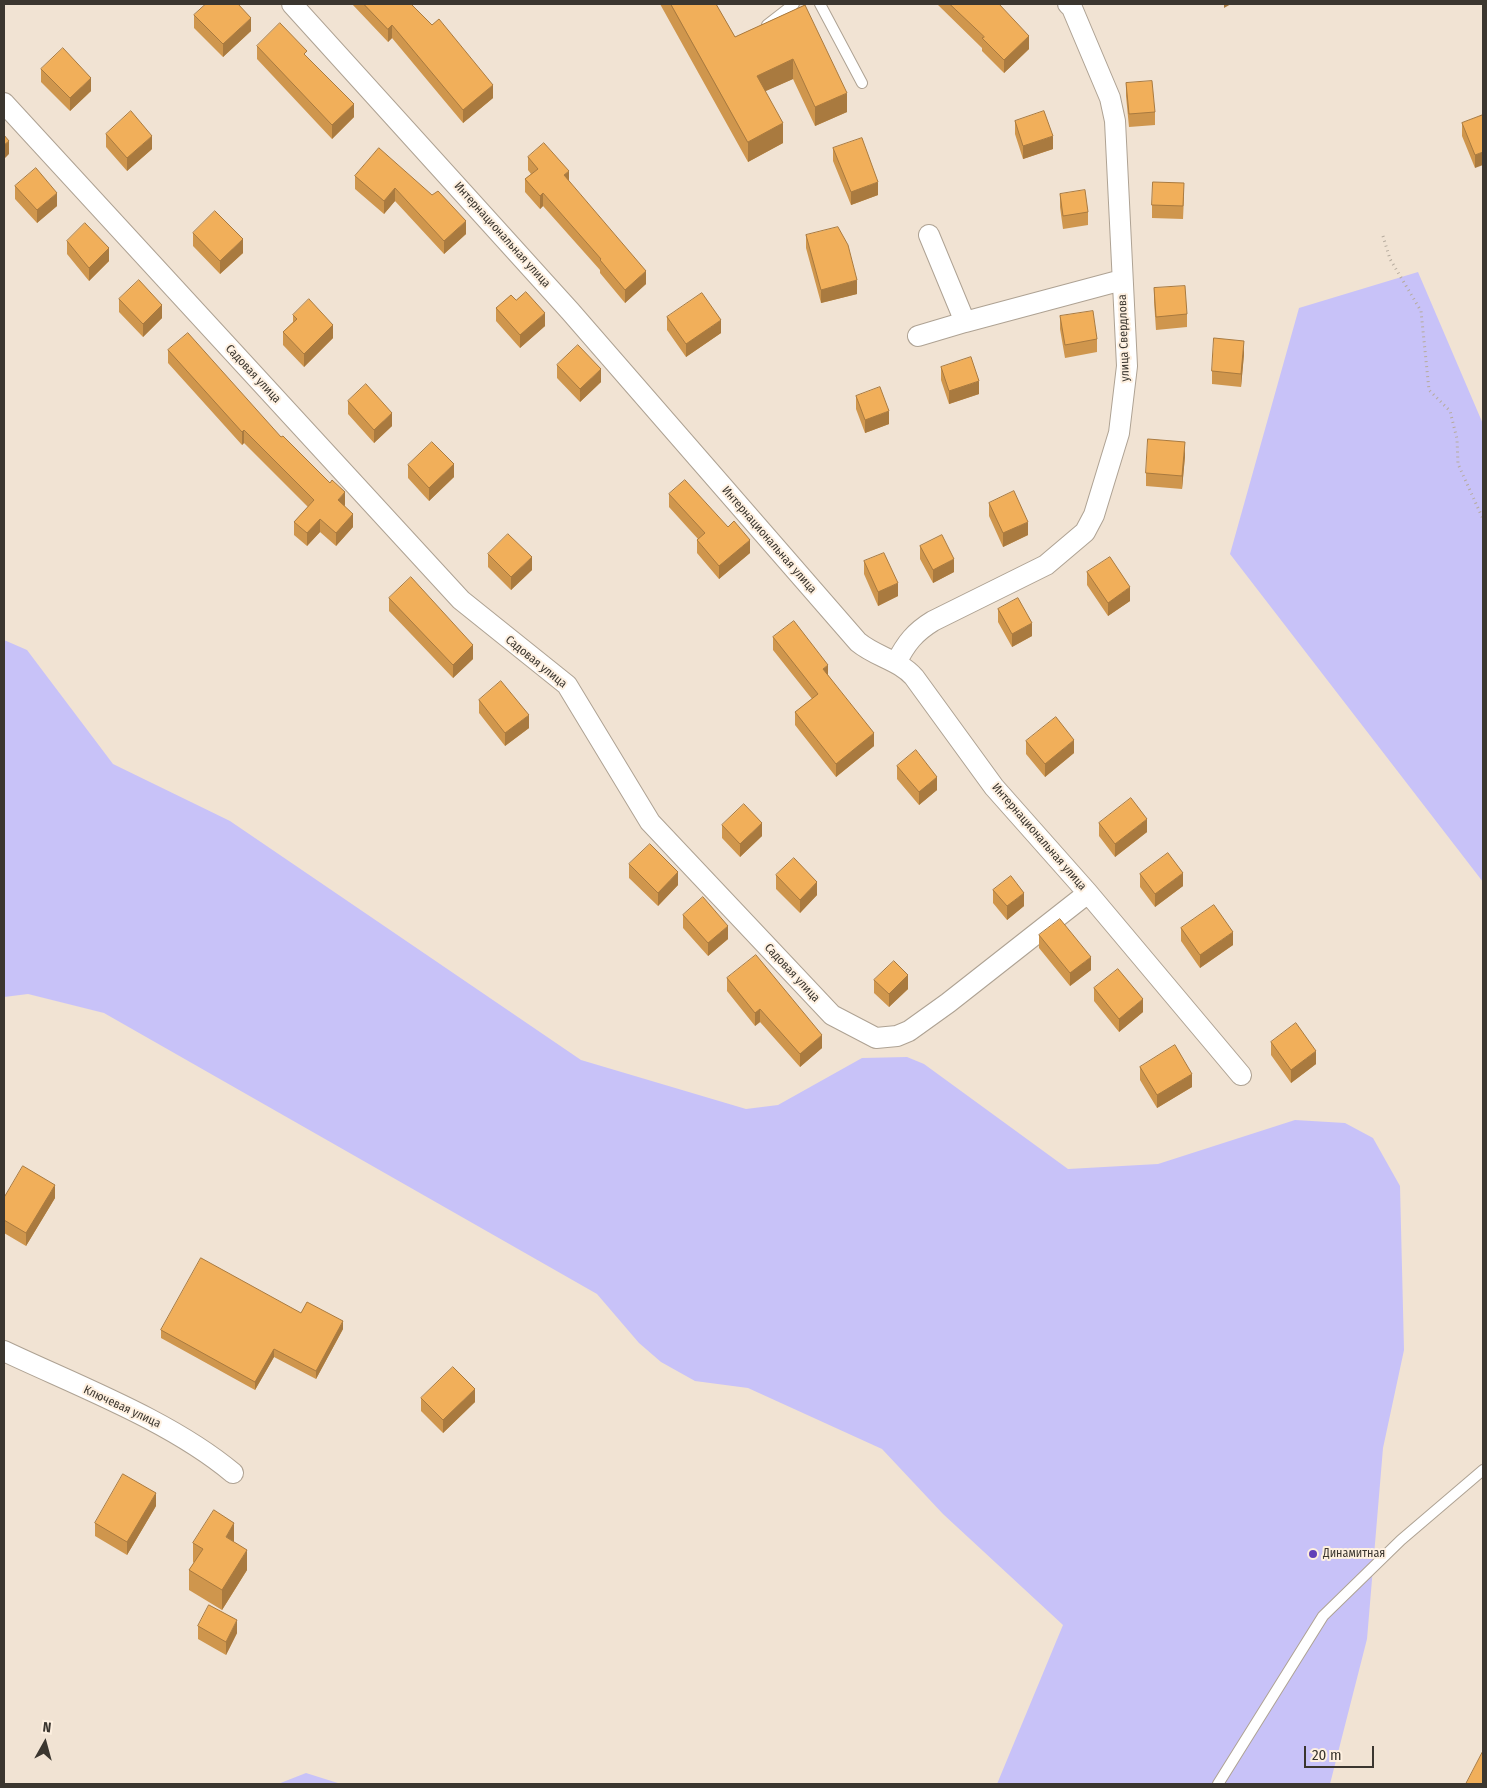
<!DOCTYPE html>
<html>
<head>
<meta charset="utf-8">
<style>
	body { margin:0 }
	#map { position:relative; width:1487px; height:1788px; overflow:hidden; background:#f1e3d3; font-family:"Fira Sans Condensed",sans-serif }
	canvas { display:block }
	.frame { position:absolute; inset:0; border:5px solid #3b362f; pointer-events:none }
	.north { position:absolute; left:20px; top:1718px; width:50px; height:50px; -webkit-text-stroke:4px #fef0e0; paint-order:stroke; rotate:7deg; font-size:14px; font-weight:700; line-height:20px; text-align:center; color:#3b362f }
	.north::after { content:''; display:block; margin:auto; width:18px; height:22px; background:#3b362f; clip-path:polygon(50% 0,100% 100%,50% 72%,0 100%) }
	.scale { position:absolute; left:1304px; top:1746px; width:70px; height:22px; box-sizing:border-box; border:2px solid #3b362f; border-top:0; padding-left:6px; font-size:15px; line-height:18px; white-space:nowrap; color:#3b362f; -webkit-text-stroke:4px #fef0e0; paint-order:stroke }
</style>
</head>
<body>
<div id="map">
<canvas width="1487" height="1788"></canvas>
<div class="frame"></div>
<div class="north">N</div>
<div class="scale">20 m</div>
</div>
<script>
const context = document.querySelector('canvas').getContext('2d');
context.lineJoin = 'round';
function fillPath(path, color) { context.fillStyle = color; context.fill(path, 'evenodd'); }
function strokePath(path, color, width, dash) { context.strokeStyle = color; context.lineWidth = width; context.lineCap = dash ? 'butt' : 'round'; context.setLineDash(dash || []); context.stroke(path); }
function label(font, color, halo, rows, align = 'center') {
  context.font = font + ' "Fira Sans Condensed",sans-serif'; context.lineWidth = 4; context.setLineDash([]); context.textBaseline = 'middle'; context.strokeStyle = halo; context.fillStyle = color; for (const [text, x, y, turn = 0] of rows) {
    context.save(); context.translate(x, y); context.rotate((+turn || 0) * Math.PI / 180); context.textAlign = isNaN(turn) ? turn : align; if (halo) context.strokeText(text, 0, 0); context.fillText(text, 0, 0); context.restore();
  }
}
fillPath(new Path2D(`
	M1418,272l65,152v458l-253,-328 69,-246z
	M4,640l23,10 86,114 117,57 351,239 165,49 32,-4 84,-47 45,-1 17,7 144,105 90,-5 137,-44 50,3 28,15 27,48 4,164 -21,98 -16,191 -37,145h-333l66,-159 -120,-111 -61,-65 -134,-61 -53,-7 -34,-19 -22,-19 -42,-49 -493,-281 -76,-19 -24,3z
	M306,1773l35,11h-63z`), '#c8c2f8');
const service = new Path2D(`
	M820,4l42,79
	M767,25l27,-21
	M1218,1784l105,-168 78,-76 82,-70`);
const minor = new Path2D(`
	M292,4l278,307 288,331c18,15 41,18 56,35l80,110 94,106 153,182
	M4,103l457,497 106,85 83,137 182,193 44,23 21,-2 12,-5 39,-28 140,-110
	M929,235l36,87 157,-42
	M918,336l47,-14
	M896,663c10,-20 19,-31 37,-42l113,-56 39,-33 9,-17 25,-82 8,-67 -12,-245 -5,-23 -38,-90 -4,-4
	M4,1351c74,35 167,70 229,122`);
strokePath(service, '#aea293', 12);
strokePath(minor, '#aea293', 22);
strokePath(new Path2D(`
	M1383,236l7,23 31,52 8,79 21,21 7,28 1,25 25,55`), '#b6ab9e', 3, [1, 4]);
strokePath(service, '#fff', 10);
strokePath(minor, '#fff', 20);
fillPath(new Path2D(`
	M352,4h59l82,94 -30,25 -71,-85 -4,4z
	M660,4h56l19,33 70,-32 42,107 -32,14 -22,-47 -28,12 18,52 -35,19z
	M937,4h62l30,45 -25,24 -22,-22v-3z
	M194,15l57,16 -28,26 -29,-29z
	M257,46l50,11 47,60 -22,22 -75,-80z
	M41,69l50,22 -21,20 -29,-29z
	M1126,83l29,29v13l-26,2 -3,-31z
	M1483,115l-8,53 -13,-32v-13z
	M1015,121l38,28 -30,10 -8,-25z
	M106,134l46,15 -25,22 -21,-24z
	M379,148l87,86 -22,20 -49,-53 -11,13 -29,-25v-13z
	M833,148l45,47 -27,10 -18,-44z
	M528,157l41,24 77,103 -21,19 -25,-30v-3l-57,-64 -3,3 -15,-17v-13l6,-5 -3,-4z
	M15,186l42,20 -20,17 -22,-24z
	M1060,194l28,18v13l-25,4 -3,-22z
	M1184,197l-1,22 -31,-1v-13z
	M193,233l50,20 -23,21 -27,-28z
	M806,235l51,59 -36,9 -15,-55z
	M67,241l42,20 -20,20 -22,-27z
	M1154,288l33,26v13l-31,3 -2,-29z
	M119,299l43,19 -19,19 -24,-25z
	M516,300l29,26 -25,22 -24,-27v-13z
	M293,315l40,23 -29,29 -21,-22v-13l10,-10z
	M1060,316l37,23v13l-32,6 -5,-29z
	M667,317l54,16 -35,24 -19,-27z
	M168,350l113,87 64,68v1l8,21 -17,19 -16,-14 -13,14 -13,-11v-13l14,-15 -64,-64 -2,2 -74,-82z
	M1244,354l-3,33 -29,-3v-13z
	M557,365l44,17 -21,20 -23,-24z
	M941,367l38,27 -30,10 -8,-24z
	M856,396l33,28 -24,9 -9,-24z
	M348,401l44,25 -18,17 -26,-29z
	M1185,456l-3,33 -36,-3v-13z
	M408,465l46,12 -25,24 -21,-23z
	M669,494l81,59 -31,26 -22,-26v-13l1,-1 -29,-32z
	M989,503l39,32 -25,12 -14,-31z
	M920,546l34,26 -21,11 -13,-24z
	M488,554l44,16 -21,20 -23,-23z
	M864,561l34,35 -20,10 -14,-32z
	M1087,572l43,29 -22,15 -21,-31z
	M389,598l84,61 -20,19 -64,-67z
	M998,609l34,27 -20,11 -14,-25z
	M773,637l55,38 46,71 -38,31 -41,-52v-13l17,-13 -39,-49z
	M479,700l50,28 -24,18 -26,-33z
	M1026,741l48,12 -29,24 -19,-23z
	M897,766l40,24 -18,15 -22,-26z
	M1099,823l48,9 -32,25 -16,-21z
	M722,825l40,11 -22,21 -18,-19z
	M629,864l49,21 -20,21 -29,-28z
	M1140,874l43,12 -28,21 -15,-20z
	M776,875l41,20 -17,18 -24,-24z
	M993,890l31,16 -17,14 -14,-17z
	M683,915l45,24 -20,17 -25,-28z
	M1181,928l52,17 -33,23 -19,-27z
	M1039,935l52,35 -21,16 -31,-38z
	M727,978l95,70 -22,19 -40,-45 -5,4 -28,-35z
	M874,980l34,9 -19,18 -15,-14z
	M1094,988l49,24 -24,20 -25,-31z
	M1271,1042l45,22 -25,19 -20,-28z
	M1140,1067l52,20 -35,21 -17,-28z
	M4,1198h51l-29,48 -22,-13z
	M343,1329l-27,50 -42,-22 -19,33 -94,-52v-8z
	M421,1398l54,4 -32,31 -22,-22z
	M156,1506l-29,49 -32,-19v-13z
	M234,1542l13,28 -25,40 -33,-20v-20l5,-7 -1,-1v-19z
	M198,1626l39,7 -11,22 -28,-16z`), '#cf964d');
fillPath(new Path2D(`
	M1224,4h7l-7,4z
	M251,18v13l-28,26v-13z
	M392,25v13l-4,4v-13z
	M1029,36v13l-25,24v-13z
	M793,59v20l-36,16v-19z
	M91,78v13l-21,20v-13z
	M493,85v13l-30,25v-13z
	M847,93v19l-32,14v-19z
	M354,104v13l-22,22v-14z
	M783,123v20l-35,19v-20z
	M152,136v13l-25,22v-13z
	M1053,136v13l-30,10v-13z
	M9,141v13l-5,5v-14z
	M1483,152v13l-8,3v-13z
	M569,171v13l-5,-9z
	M878,182v13l-27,10v-13z
	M395,188v13l-11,13v-13z
	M57,193v13l-20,17v-13z
	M543,193v13l-3,3v-13z
	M466,221v13l-22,20v-13z
	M243,239v14l-23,21v-13z
	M109,248v13l-20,20v-13z
	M646,271v13l-21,19v-13z
	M857,280v14l-36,9v-13z
	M162,305v13l-19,19v-13z
	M545,313v13l-25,22v-13z
	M721,320v13l-35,24v-13z
	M333,325v13l-29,29v-13z
	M1244,341v13l-3,33v-13z
	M601,369v13l-21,20v-13z
	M979,381v13l-30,10v-13z
	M889,411v13l-24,9v-13z
	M392,413v13l-18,17v-13z
	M244,430v13l-2,2v-13z
	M1185,442v14l-3,33v-13z
	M454,464v13l-25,24v-13z
	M345,492v13l-7,8v-13z
	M353,514v13l-17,19v-13z
	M320,519v13l-13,14v-13z
	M1028,522v13l-25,12v-14z
	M750,540v13l-31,26v-13z
	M532,557v13l-21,20v-13z
	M954,559v13l-21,11v-13z
	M898,583v13l-20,10v-14z
	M1130,587v14l-22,15v-13z
	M1032,623v13l-20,11v-13z
	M473,645v14l-20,19v-13z
	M828,665v13l-5,-9z
	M529,715v13l-24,18v-13z
	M874,733v13l-38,31v-13z
	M1074,740v13l-29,24v-13z
	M937,777v13l-18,15v-13z
	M1147,819v13l-32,25v-13z
	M762,823v13l-22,21v-13z
	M678,872v13l-20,21v-13z
	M1183,873v13l-28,21v-13z
	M817,882v13l-17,18v-13z
	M1024,893v13l-17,14v-14z
	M728,926v13l-20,17v-13z
	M1233,932v13l-33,23v-13z
	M1091,957v13l-21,16v-13z
	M908,975v14l-19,18v-13z
	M1143,999v13l-24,20v-13z
	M760,1009v13l-5,4v-13z
	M822,1035v13l-22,19v-13z
	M1316,1051v13l-25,19v-13z
	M1192,1074v13l-35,21v-13z
	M55,1185v13l-29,48v-13z
	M343,1321v8l-27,50v-8z
	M274,1349v8l-19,33v-8z
	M475,1389v13l-32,31v-13z
	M156,1493v13l-29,49v-13z
	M234,1523v19l-8,-5z
	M247,1550v20l-25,40v-20z
	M237,1620v13l-11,22v-13z`), '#a97a3f');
const building = new Path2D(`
	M206,4h32l13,14 -28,26 -29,-29z
	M364,4h47l21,21 7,-6 54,66 -30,25 -71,-85 -4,4z
	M671,4h45l19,33 70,-32 42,88 -32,14 -22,-48 -36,17 26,47 -35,19z
	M950,4h49l30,32 -25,24 -22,-22 2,-1z
	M280,23l27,28 -3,3 50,50 -22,21 -75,-79z
	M63,48l28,30 -21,20 -29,-29z
	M1152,81l3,31 -26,2 -3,-31z
	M131,111l21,25 -25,22 -21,-24z
	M1044,111l9,25 -30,10 -8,-25z
	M1483,115v37l-8,3 -13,-32z
	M4,135l5,6 -5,4z
	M862,138l16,44 -27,10 -18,-44z
	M544,143l25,28 -5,4 82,96 -21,19 -25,-30 1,-1 -58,-66 -3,3 -15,-17 13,-10 -10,-12z
	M379,148l53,47 6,-4 28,30 -22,20 -49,-53 -11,13 -29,-25z
	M36,168l21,25 -20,17 -22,-24z
	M1153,182l31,1 -1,23 -31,-1z
	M1085,190l3,22 -25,4 -3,-22z
	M215,211l28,28 -23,22 -27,-28z
	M85,223l24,25 -20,20 -22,-27z
	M838,227l10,18 9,35 -36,10 -15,-55z
	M139,280l23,25 -19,19 -24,-25z
	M1185,286l2,28 -31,3 -2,-29z
	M526,292l19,21 -25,22 -24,-27 15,-13 5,5z
	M702,293l19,27 -35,24 -19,-27z
	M309,299l24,26 -29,29 -21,-22 14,-13 -4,-4z
	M1093,311l4,28 -32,6 -5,-29z
	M188,333l93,104 2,-1 47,47 2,-3 13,12 -7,8 15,14 -17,19 -16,-14 -13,14 -13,-11 20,-22 -70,-70 -2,2 -74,-82z
	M1214,338l30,3 -3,33 -29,-3z
	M578,345l23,24 -21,20 -23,-24z
	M971,357l8,24 -30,10 -8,-24z
	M366,384l26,29 -18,17 -26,-29z
	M880,387l9,24 -24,9 -9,-24z
	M1148,439l37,3 -3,34 -36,-3z
	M432,442l22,22 -25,24 -21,-23z
	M685,480l43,47 6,-6 16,19 -31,26 -22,-26 8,-7 -36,-39z
	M1014,491l14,31 -25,11 -14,-30z
	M508,534l24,23 -21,20 -23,-23z
	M942,535l12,24 -21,11 -13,-24z
	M884,553l14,30 -20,9 -14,-31z
	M1110,557l20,30 -22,16 -21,-31z
	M411,577l62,68 -20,20 -64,-67z
	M1018,598l14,25 -20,11 -14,-25z
	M794,621l34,44 -5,4 51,64 -38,31 -41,-52 23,-18 -45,-57z
	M501,681l28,34 -24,18 -26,-33z
	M1056,717l18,23 -29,24 -19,-23z
	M916,750l21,27 -18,15 -22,-26z
	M1131,798l16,21 -32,25 -16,-21z
	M744,804l18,19 -22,21 -18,-19z
	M650,844l28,28 -20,21 -29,-29z
	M1168,853l15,20 -28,21 -15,-20z
	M794,858l23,24 -17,18 -24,-25z
	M1011,876l13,17 -17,13 -14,-16z
	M703,897l25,29 -20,17 -25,-28z
	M1214,905l19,27 -33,23 -19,-27z
	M1060,919l31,38 -21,16 -31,-38z
	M756,955l66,80 -22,19 -40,-45 -5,4 -28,-35z
	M894,961l14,14 -19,19 -15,-14z
	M1118,969l25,30 -24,20 -25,-31z
	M1296,1023l20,28 -25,19 -20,-28z
	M1175,1045l17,29 -35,21 -17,-28z
	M23,1166l32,19 -29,48 -22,-13v-22z
	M201,1258l100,55 6,-11 36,19 -27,50 -42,-22 -19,33 -94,-52z
	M453,1367l22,22 -32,31 -22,-22z
	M123,1474l33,19 -29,49 -32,-19z
	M214,1510l20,13 -8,14 21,13 -25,40 -33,-20 14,-21 -10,-6z
	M209,1605l28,15 -11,22 -28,-16z
	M1483,1751v33h-17z`);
fillPath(building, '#f1af5a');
strokePath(building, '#a97a3f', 1);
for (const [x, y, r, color] of [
	[1313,1554,5,"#6040b8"]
]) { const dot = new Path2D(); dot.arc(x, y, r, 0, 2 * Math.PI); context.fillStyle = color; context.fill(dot); strokePath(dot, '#fef0e0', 2); }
label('12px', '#3b362f', '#fef0e0', [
	["Интернациональная улица",502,235,48],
	["улица Свердлова",1124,338,-92],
	["Садовая улица",253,374,47],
	["Интернациональная улица",769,540,49],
	["Садовая улица",536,662,39],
	["Интернациональная улица",1039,837,49],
	["Садовая улица",792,973,47],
	["Ключевая улица",122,1407,25]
]);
label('12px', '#3b362f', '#fef0e0', [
	["Динамитная",1323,1554]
], 'left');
</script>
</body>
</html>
